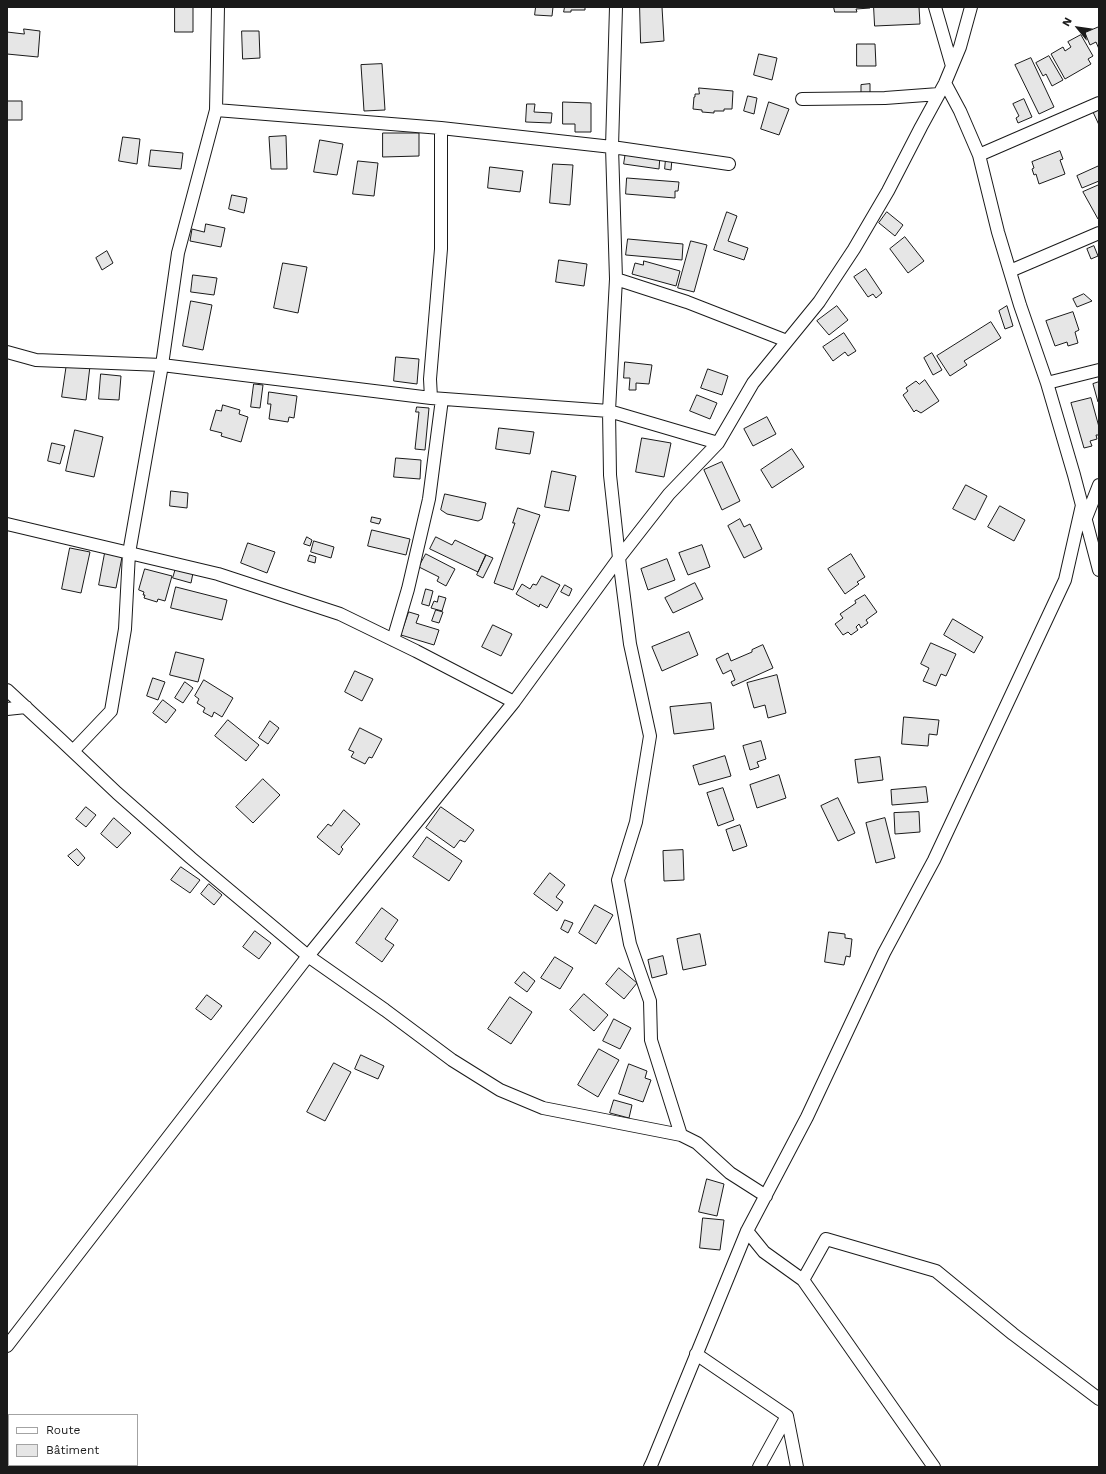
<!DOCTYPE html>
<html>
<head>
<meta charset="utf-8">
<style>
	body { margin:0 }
	#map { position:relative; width:1106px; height:1474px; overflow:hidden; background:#fff; font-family:"Work Sans",sans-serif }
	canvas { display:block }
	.frame { position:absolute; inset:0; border:8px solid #1a1a1a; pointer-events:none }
	.legend { position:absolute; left:8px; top:1414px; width:130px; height:52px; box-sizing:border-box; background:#fff; border:1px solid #a3a3a3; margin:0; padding:5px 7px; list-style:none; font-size:12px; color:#1a1a1a }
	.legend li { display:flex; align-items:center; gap:8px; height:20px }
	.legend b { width:20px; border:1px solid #a3a3a3 }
	.north { position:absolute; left:1058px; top:8px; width:40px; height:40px; -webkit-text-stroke:3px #fff; paint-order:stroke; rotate:299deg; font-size:11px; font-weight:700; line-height:16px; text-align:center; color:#1a1a1a }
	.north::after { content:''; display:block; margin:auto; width:14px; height:18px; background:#1a1a1a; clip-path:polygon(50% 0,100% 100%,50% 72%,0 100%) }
</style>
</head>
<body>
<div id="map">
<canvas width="1106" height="1474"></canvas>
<div class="frame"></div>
<ul class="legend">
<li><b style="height:5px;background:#fff"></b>Route</li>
<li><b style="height:11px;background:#e6e6e6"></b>Bâtiment</li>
</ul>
<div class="north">N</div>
</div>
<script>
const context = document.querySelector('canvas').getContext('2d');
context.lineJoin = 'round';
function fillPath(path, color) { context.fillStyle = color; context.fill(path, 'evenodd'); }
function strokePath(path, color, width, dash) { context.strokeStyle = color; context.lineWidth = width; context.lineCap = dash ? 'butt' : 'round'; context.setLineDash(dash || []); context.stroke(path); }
const building = new Path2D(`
	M175,7h18v25h-18z
	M536,7h17l-1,9 -17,-1z
	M565,7h20v3h-14v2h-7z
	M640,7h22l2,34 -23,2z
	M834,7h36v1l-14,1 1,3h-22z
	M874,7h45l1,17 -45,2z
	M1099,27v22l-3,-7 -6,3 -5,-12z
	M24,29l16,2 -2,26 -31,-3v-22l17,2z
	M242,31h17l1,27 -17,1z
	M1081,35l12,21 -5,3 3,5 -26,15 -14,-25 12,-7 2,4 6,-4 -3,-5z
	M857,44h18l1,22h-19z
	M759,54l18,4 -5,22 -18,-5z
	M1049,56l14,24 -11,6 -6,-12 -3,2 -7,-13z
	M1031,58l23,49 -15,7 -24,-49z
	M382,64l3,46 -21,1 -3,-46z
	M870,84v9h-9v-8z
	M699,88l34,3 -1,18h-8v2h-10v2l-12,-1v-2l-9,-1 1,-12h1v-3h4z
	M748,96l9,2 -3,16 -10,-3z
	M1024,99l8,18 -14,6 -2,-5 3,-2 -6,-12z
	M7,101h15v19h-15z
	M563,102l28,1v29h-16v-8h-12z
	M769,102l20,7 -10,26 -18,-6z
	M527,104h8l-1,8 18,1 -1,10 -25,-1z
	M1099,109v16l-6,-13z
	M383,133h36v23l-36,1z
	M286,136l1,33h-16l-2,-32z
	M123,137l17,2 -3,25 -18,-3z
	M320,140l23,4 -6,31 -23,-3z
	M151,150l32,3 -2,16 -32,-3z
	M626,151l34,5 -1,13 -35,-5z
	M1060,151l3,8 -3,1 5,14 -26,10 -3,-10 -2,1 -2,-6 2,-1 -2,-6z
	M666,158l6,1 -1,11 -6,-1z
	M358,161l20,2 -4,33 -21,-2z
	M553,164l20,1 -3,40 -20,-2z
	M1099,166v15l-17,7 -5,-12z
	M490,167l33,4 -3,21 -32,-4z
	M627,178l52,4 -1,9h-3v7l-49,-4z
	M1099,185v34h-1l-15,-27z
	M232,195l15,3 -3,15 -15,-4z
	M727,212l10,4 -9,25 20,7 -4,12 -30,-10z
	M887,212l16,13 -8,11 -16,-13z
	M206,224l19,4 -4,19 -31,-6 2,-12 12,3z
	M905,237l19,24 -16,12 -18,-24z
	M628,239l55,5 -1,16 -56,-5z
	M691,241l16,4 -13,47 -16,-4z
	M1094,246l4,10 -7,3 -4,-10z
	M107,251l6,12 -11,7 -6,-12z
	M559,260l28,4 -3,22 -28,-4z
	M644,261l36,10 -4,15 -44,-12 3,-11 8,2z
	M283,263l24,4 -9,46 -24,-5z
	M866,269l16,24 -6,5 -3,-4 -5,3 -14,-20z
	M193,275l24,3 -3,17 -23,-3z
	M1084,294l8,7 -15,6 -4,-8z
	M191,301l21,4 -9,45 -20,-4z
	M837,306l11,14 -19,15 -12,-14z
	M1007,306l6,20 -8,3 -6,-18z
	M1073,312l6,18 -4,2 3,11 -10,3 -1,-4 -12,4 -9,-25z
	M991,322l10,16 -37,23 3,4 -17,11 -13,-20z
	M844,333l12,18 -8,5 -3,-4 -12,9 -10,-14z
	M932,353l10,17 -9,5 -9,-17z
	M396,357l23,2 -2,25 -23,-3z
	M625,362l27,3 -3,19 -13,-1v7h-7l1,-12h-6z
	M67,363l23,3 -4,34 -24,-3z
	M708,369l20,7 -6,19 -21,-7z
	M101,374l20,2 -2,24 -20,-1z
	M925,380l14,21 -18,12 -5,-3 -2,2 -11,-17 5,-4 -2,-3 10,-7 3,3z
	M1099,382v20h-1l-5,-18z
	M254,384l9,1 -3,23 -9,-1z
	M269,392l28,4 -3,22 -5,-1 -1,5 -19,-3 2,-15h-3z
	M697,395l20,8 -7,16 -20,-8z
	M1091,398l8,29v8h-3l1,4 -7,2 2,5 -8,2 -13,-45z
	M223,405l17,5 -1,4 9,3 -7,25 -20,-6 1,-3 -12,-3 6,-20 5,1z
	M417,407l12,1 -4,42 -10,-1 4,-37h-3z
	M767,417l9,17 -23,12 -9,-17z
	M499,428l35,4 -4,22 -34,-5z
	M75,430l28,7 -9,40 -28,-6z
	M642,438l29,5 -7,34 -28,-5z
	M52,443l13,3 -5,18 -12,-3z
	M792,449l12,18 -32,21 -11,-18z
	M396,458l25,2 -1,19 -26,-2z
	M722,462l18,39 -18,9 -18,-40z
	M552,471l24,5 -7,35 -24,-4z
	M966,485l21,11 -12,24 -22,-11z
	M171,491l17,2 -1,15 -17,-2z
	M445,494l41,9 -4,16 -4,2 -31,-7 -6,-4z
	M1000,506l25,14 -11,21 -26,-14z
	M518,508l22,7 -27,75 -19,-7 21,-60h-2z
	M372,517l9,2 -2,5 -8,-2z
	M740,519l4,8 6,-3 12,25 -18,9 -16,-32z
	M372,530l38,9 -4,16 -38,-9z
	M307,537l5,3 -2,6 -6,-2z
	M436,537l16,8 3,-5 31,15 -8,17 -48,-23z
	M314,541l20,6 -3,11 -20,-6z
	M248,543l27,9 -8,21 -26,-10z
	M702,545l8,22 -22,8 -9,-22z
	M70,548l20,4 -9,41 -19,-4z
	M105,553l17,4 -6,31 -17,-3z
	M426,554l29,15 -9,17 -9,-5 2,-4 -20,-10z
	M851,554l14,23 -8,5 2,2 -14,10 -17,-25z
	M310,555l6,2 -1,6 -7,-2z
	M486,555l7,3 -10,20 -6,-3z
	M667,559l8,21 -27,10 -7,-21z
	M176,568l17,5 -2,10 -18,-5z
	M145,569l27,7 -7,25 -7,-2 -1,3 -13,-4 1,-3h-2l1,-3 -5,-2z
	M542,576l18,9 -13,23 -7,-4 -1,3 -23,-13 6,-10 8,5 3,-5 3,1z
	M695,583l8,16 -30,14 -8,-15z
	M565,585l7,4 -3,7 -8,-4z
	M176,587l51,13 -5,20 -51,-12z
	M426,589l7,2 -4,15 -7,-2z
	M865,595l12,17 -11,8 2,3 -7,5 -2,-4 -3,3 2,3 -7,5 -3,-3 -5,3 -8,-11 8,-6 -3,-4 16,-11 -1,-2z
	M439,596l7,2 -4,13 -11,-3 3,-7 3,1z
	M436,610l7,2 -4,11 -7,-2z
	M409,612l10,3 -3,8 23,7 -5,15 -33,-10z
	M953,619l30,18 -9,16 -30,-18z
	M493,625l19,9 -11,22 -19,-9z
	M689,632l9,23 -36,16 -10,-24z
	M931,643l25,11 -10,22 -5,-2 -5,12 -13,-5 6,-13 -8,-4z
	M763,645l10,23 -40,18 -2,-4 4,-2 -4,-10 -8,4 -7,-15 12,-6 3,8 21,-9v-2z
	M176,652l28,7 -6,23 -28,-7z
	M355,671l18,8 -11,22 -17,-9z
	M777,675l9,38 -18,5 -3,-13 -11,3 -7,-25z
	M153,678l12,4 -7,18 -11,-4z
	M204,680l29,18 -11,19 -8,-5 -2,5 -9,-5 2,-4 -8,-5 2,-4 -4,-3z
	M185,682l8,6 -10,15 -8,-5z
	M163,700l13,10 -10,13 -13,-10z
	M711,703l3,26 -40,5 -4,-27z
	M904,717l35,3 -2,15 -8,-1 -1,12 -26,-2z
	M228,720l31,25 -13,16 -31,-25z
	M270,721l9,7 -11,16 -9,-6z
	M360,728l22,11 -10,19 -3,-1 -4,7 -14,-7 3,-5 -5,-2z
	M761,741l5,18 -9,3 2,5 -9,3 -7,-24z
	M725,756l6,20 -32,9 -6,-19z
	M880,757l3,23 -25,3 -3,-23z
	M779,775l7,23 -29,10 -7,-23z
	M263,779l17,16 -27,28 -17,-16z
	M926,787l2,15 -36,3 -1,-15z
	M723,788l11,32 -16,6 -11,-33z
	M838,798l17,35 -17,8 -17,-35z
	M86,807l10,8 -10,12 -10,-8z
	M441,807l33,23 -9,12 -5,-2 -6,8 -28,-20z
	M344,810l16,14 -19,23 2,2 -4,6 -22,-18 11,-13 3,2z
	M919,812l1,20 -25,2 -1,-21z
	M114,818l17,15 -14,15 -16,-14z
	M885,818l10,40 -19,5 -10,-40z
	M740,825l7,21 -14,5 -7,-21z
	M427,837l35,24 -13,20 -36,-24z
	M77,849l8,9 -7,8 -10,-10z
	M683,850l1,30 -20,1 -1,-30z
	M181,867l19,13 -10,13 -19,-13z
	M550,873l15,12 -9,12 7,5 -6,9 -23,-17z
	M209,884l13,11 -8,10 -13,-11z
	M595,905l18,10 -17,29 -17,-11z
	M382,908l16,12 -13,19 9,6 -12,17 -26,-19z
	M565,920l8,3 -5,10 -7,-4z
	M255,931l16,12 -12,16 -16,-12z
	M829,932l16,2v4l7,1 -2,18 -4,-1 -2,9 -19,-3z
	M700,934l6,31 -23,5 -6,-31z
	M663,956l4,18 -15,4 -4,-18z
	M555,957l18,11 -13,21 -19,-11z
	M619,968l18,15 -13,16 -18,-15z
	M524,972l11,9 -8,11 -12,-9z
	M584,994l24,21 -14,16 -24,-21z
	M207,995l15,11 -11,14 -15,-11z
	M510,997l22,15 -21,32 -23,-15z
	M614,1019l17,9 -11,21 -17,-8z
	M599,1049l20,11 -21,37 -20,-12z
	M361,1055l23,11 -6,13 -23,-10z
	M334,1063l17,9 -26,49 -18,-9z
	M629,1064l18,7 -2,7 6,2 -8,22 -24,-8z
	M614,1100l18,5 -3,13 -19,-5z
	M707,1179l17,5 -7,32 -18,-4z
	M703,1218l21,2 -4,30 -20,-2z`);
fillPath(building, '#e6e6e6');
strokePath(building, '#1a1a1a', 1);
const minor = new Path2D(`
	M616,7l-4,140 4,132 -7,132 1,64 9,83 11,86 20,92 -14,86 -18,58 12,64 20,57 1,39 30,95
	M935,7l17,59
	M945,83l15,28 19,44 19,77 22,73 27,78 27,92 25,95
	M802,99l83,-1 54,-4
	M216,110l225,18 171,19 117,17
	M979,155l120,-52
	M1010,271l89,-38
	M616,279l71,23 100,39
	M7,352l29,8 126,5 269,33 178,13 109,32
	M1047,383l52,-13
	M431,398l-1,-19 11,-130v-121
	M1086,518l13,-33
	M7,524l211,50 122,40 76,37 98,51
	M393,640l15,-51 21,-90 13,-100
	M7,690l54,50 56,53 74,65 117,98 77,54 67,50 48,30 43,18 138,27 16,8 33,30 36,23
	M7,709l19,-2
	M73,751l38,-40 14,-82 4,-76 33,-188 16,-112 38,-143 2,-103
	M747,1231l17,21 39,28 131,187
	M803,1280l23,-41 110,32 77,63 86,65
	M7,1346l301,-390 206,-254 105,-144 50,-64 49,-51 35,-60 66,-81 35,-53 34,-58 33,-64 24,-44 15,-36 11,-40
	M696,1354l91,62 10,51
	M650,1467l2,-4 95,-232 60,-114 77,-164 50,-93 131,-280 17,-75
	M759,1467l28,-51`);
strokePath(minor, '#1a1a1a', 14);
strokePath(minor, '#fff', 12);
</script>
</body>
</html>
